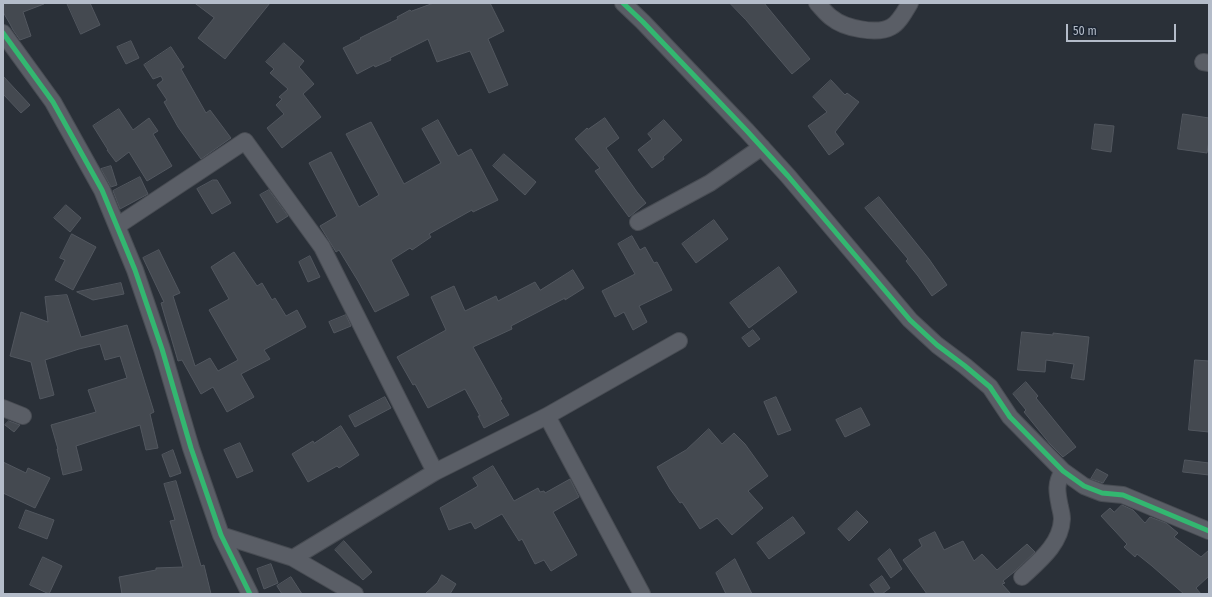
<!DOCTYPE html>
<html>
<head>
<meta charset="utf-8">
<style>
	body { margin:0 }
	#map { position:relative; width:1212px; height:597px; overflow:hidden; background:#2a3038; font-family:"Fira Sans Condensed",sans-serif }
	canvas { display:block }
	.frame { position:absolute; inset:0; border:4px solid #b4bcc9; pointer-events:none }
	.scale { position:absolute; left:1066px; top:24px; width:110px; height:18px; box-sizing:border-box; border:2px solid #b4bcc9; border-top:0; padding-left:5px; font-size:12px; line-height:14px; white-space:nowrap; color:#b4bcc9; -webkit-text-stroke:3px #1d2633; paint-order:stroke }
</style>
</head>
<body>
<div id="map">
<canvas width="1212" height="597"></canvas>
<div class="frame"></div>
<div class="scale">50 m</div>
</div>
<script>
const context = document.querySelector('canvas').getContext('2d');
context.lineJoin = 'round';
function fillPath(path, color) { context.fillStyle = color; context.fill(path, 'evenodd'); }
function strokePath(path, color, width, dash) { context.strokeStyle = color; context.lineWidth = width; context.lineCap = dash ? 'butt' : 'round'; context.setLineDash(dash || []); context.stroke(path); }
const building = new Path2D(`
	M3,3h41v1l-21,8 8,24 -11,4 -7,-10 -3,-6 -7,-12z
	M67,3h23l10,22 -19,9z
	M195,3h75l-45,56 -27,-21 16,-20z
	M434,3h56l14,28 -16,8 20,46 -19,8 -19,-42 -33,11 -9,-23 -38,19 1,2 -16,7 -1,-2 -17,9 -14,-26 18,-9 -1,-1 38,-19 -1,-2 13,-7 1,1z
	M730,3h34l46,56 -18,15 -46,-54z
	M131,41l8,17 -13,6 -9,-17z
	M284,43l20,18 -5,6 15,17 -11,10 18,23 -39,31 -15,-20 17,-14 -8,-9 6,-6 -3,-2 9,-8 -18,-16 4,-4 -8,-7z
	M171,47l13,20 -3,2 25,44 4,-3 21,28 -30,21 -23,-32 -14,-25 3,-2 -10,-15 6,-5 -2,-4 -8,3 -9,-14z
	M3,76l27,29 -9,8 -18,-19z
	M831,80l14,15 2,-2 12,9 -24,30 9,12 -15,11 -21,-29 19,-14 -14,-15z
	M119,109l14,21 16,-12 9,13 -5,3 19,32 -25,15 -18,-29 -13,10 -9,-12h1l-15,-24z
	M1183,114l26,4v23l-2,12 -29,-4z
	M605,118l14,20 -13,10 31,44 9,11 -17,14 -34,-46 5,-3 -25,-29 12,-11 1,1z
	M438,120l20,36 13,-7 27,51 -25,12 -1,-2 -43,24 2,3 -19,13 -2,-2 -19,12 18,35 -34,17 -17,-31 -19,-31 -3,2 -16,-26 17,-10 -28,-53 22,-11 28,55 20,-12 -33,-61 25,-12 33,62 37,-21 -19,-34z
	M664,120l18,20 -19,17 1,2 -12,9 -14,-18 14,-11 -4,-5z
	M1095,124l19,2 -3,26 -19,-3z
	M504,154l32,28 -11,13 -32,-29z
	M111,166l6,19 -6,2 -10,-18z
	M140,177l8,17 -28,15 -7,-18z
	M213,180h4l14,23 -19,11 -15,-25z
	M269,190l19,26 -11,7 -17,-28z
	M879,197l50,62 18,26 -15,11 -14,-20 -12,-15 2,-2 -43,-51z
	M66,205l15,13 -11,14 -16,-14z
	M714,220l14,19 -32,24 -14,-19z
	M72,234l24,13 -23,43 -18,-10 10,-20 -5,-2z
	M632,236l8,14 5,-3 9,16 3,-1 15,28 -33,16 8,16 -14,8 -9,-18 -9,5 -13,-26 33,-17 -17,-30z
	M159,250l21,43 -7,3 22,70 15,-8 8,13 20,-11 -29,-50 20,-11 -18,-32 23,-15 23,34 5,-3 10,17 3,-2 11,18 11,-6 9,17 -42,23 6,9 -29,15 13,23 -27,15 -14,-25 -12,7 -19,-34 -4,1 -17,-58 3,-1 -21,-44z
	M310,256l10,21 -12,5 -9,-20z
	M779,267l18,25 -48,36 -19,-25z
	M573,270l11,18 -19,12v-2l-54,28 1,3 -39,18 29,52 -2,1 9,15 -25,13 -6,-12h2l-15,-27 -37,19 -13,-24 -2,1 -16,-28 49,-27 -15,-33 23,-11 11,25 31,-15 2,5 37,-19 5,8z
	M121,283l3,11 -31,6 -16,-8z
	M67,295l14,42 46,-12 27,87 -4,2 8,34 -12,2 -6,-25 -64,21 6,24 -19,5 -6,-26h1l-7,-24 45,-13 -8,-22 39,-12 -7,-22 -15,4 -5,-16 -21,5 -34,11 9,35 -14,4 -9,-37 -21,-6 11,-44 27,10 -3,-25z
	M346,315l5,11 -17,7 -5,-11z
	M753,330l7,9 -11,8 -7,-9z
	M1022,332l31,3v-2l36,4 -5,43 -13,-2 3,-14 -28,-4 -1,12 -27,-2z
	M1195,360l14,1v71l-20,-2z
	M1026,382l12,14 -2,2 40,49 -13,10 -13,-13 -26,-32 2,-2 -13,-16z
	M385,397l6,11 -36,19 -6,-11z
	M776,397l15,33 -13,5 -14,-33z
	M861,408l9,17 -25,12 -9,-17z
	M9,421l11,4 -6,7 -9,-7z
	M341,426l18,29 -20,13 -2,-2 -29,16 -16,-28 21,-13 1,2z
	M709,429l13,15 12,-11 11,11 23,32 -20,15 15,17 -31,27 -15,-17 -17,11 -18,-27 -2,1 -10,-14 -13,-22 29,-17z
	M240,443l13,28 -16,7 -13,-28z
	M173,450l8,23 -11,4 -8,-22z
	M1185,460l24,3v12l-26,-3z
	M3,462l23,11 2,-5 22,10 -15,30 -32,-15z
	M493,466l21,35 24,-13 2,4 4,-1 1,2 25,-14 9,18 -26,15 24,43 -26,16 -7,-11 -9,4 -13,-25 -3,2 -17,-27 -27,15 -4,-7 -22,8 -9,-22 38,-22 -5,-8z
	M1097,469l11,6 -5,8 -12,-4z
	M176,481l25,85 3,-1 7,29h-89l-3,-17 37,-7v-2l27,-1 -13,-46 5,-1 -11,-36z
	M1122,505l11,5 12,13 5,-6 16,6 12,10 -4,4 27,20 8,-7v26l-13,12 5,6h-17l-32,-28 -15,-12 -2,3 -11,-10 3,-3 -26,-28 9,-8 4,4z
	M26,510l28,10 -7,19 -28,-11z
	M857,511l11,11 -19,19 -11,-12z
	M793,517l12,16 -36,26 -12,-16z
	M935,532l9,18 19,-9 11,20 8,-7 15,16 30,-26 8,8 -21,20 -11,9 2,2 -3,1 9,10h-84l-24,-34 19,-14 -3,-6z
	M344,541l28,31 -9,8 -28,-30z
	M890,549l12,20 -11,9 -13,-19z
	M43,557l19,9 -13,28 -19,-9z
	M735,559l17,35h-26l-10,-21z
	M271,564l7,19 -14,6 -7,-20z
	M442,575l14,9 -6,10h-25l12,-11z
	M882,576l8,12 -8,6h-6l-6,-9z
	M291,577l11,17h-20l-5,-8z`);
fillPath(building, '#444950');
strokePath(building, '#52575f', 1);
const minor = new Path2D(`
	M623,3l20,19 104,109 41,45 122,144 27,25 28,21 25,21 20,30 53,54 21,15 18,7 21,2 86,36
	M817,3c5,5 9,11 15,15 12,10 45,17 59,9 8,-4 14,-16 19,-24
	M3,33l50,69 49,88 33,80 27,79 29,99 30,87 29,59
	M1203,62l6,1
	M638,222l72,-39 52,-36
	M117,226l128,-85 77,106 113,225
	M3,408l20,8
	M547,416l95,178
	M221,535l72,23 62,36
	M293,558l142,-86 112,-56 132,-75
	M1022,577c17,-16 39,-33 40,-58 0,-4 -1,-8 -2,-12 -3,-15 -5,-23 3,-36`);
strokePath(minor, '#484c53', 18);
strokePath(minor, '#5a5e66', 16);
strokePath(new Path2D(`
	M623,3l20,19 104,109 41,45 122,144 27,25 28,21 25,21 20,30 53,54 21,15 18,7 21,2 86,36
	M3,33l50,69 49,88 33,80 27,79 29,99 30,87 29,59`), '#33b770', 5);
</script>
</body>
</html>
